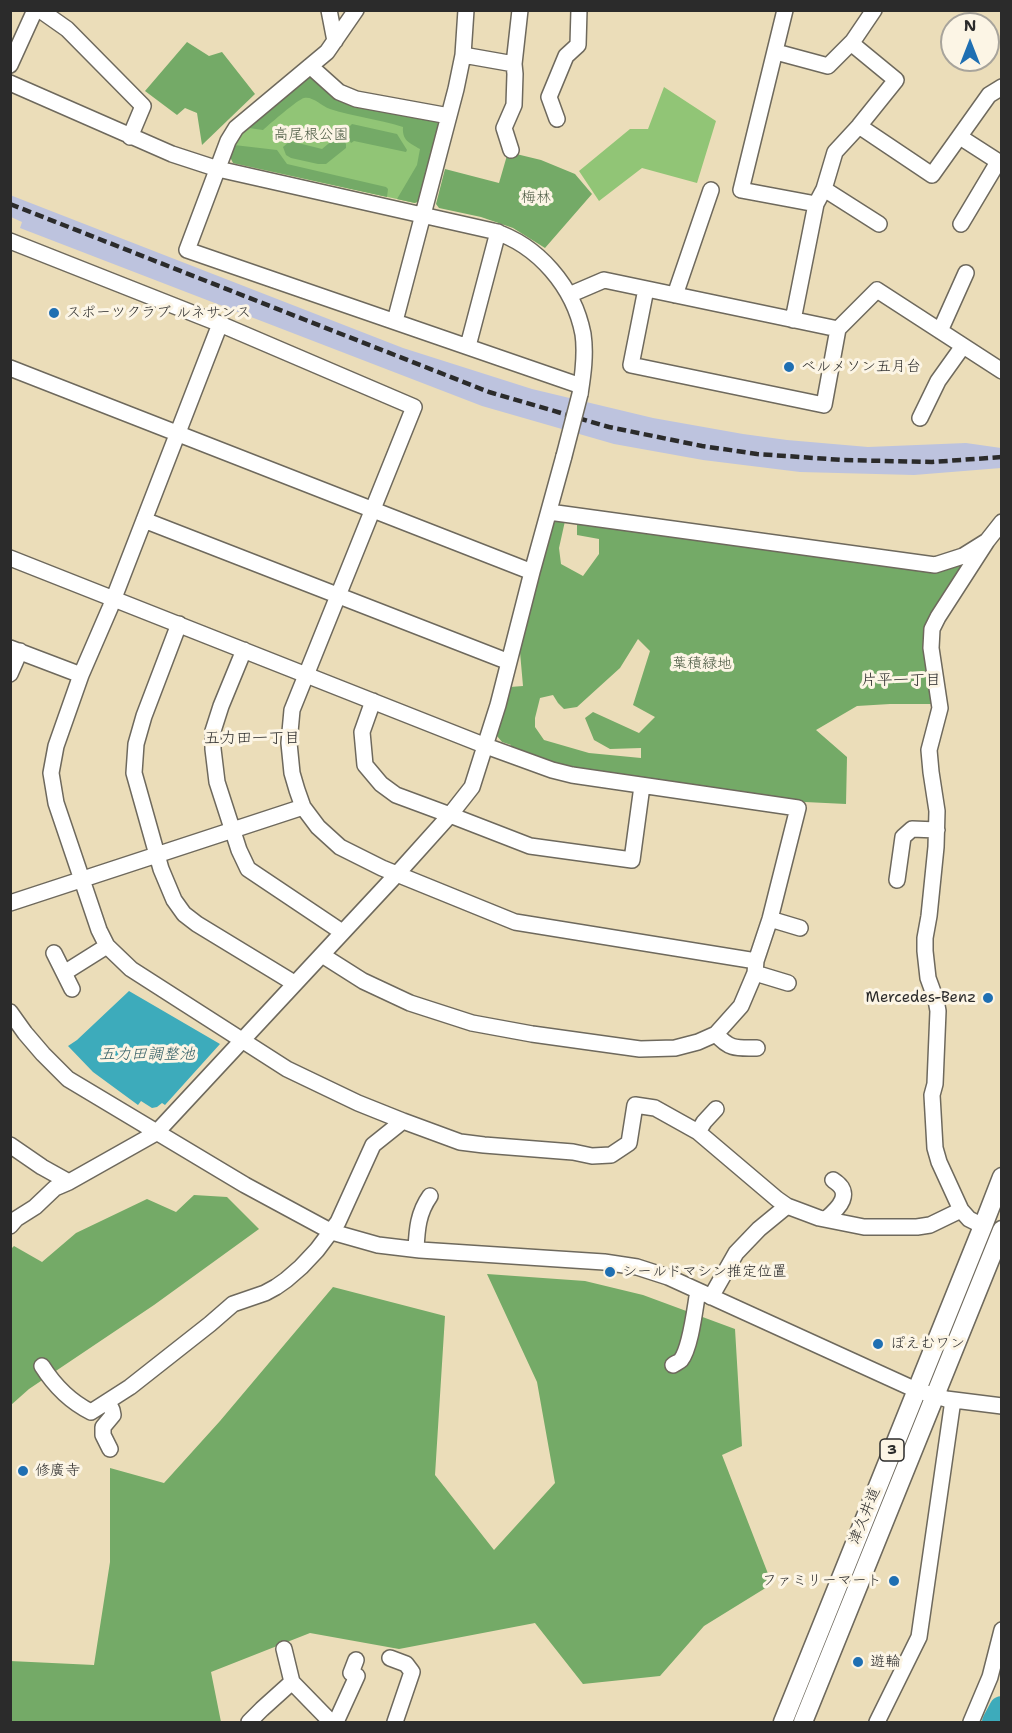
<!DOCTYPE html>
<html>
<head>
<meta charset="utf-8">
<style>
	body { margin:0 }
	#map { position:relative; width:1012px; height:1733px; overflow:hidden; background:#ebddb9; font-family:"Shantell Sans",sans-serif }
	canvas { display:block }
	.frame { position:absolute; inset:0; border:12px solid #2b2b2b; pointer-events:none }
	.north { position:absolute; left:940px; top:12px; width:60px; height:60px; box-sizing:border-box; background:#fcf5e5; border:2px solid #a8a49b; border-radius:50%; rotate:0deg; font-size:16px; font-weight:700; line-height:24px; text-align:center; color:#2b2b2b }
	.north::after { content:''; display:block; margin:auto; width:21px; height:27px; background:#1f6fb2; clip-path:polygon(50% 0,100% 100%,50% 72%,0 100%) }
</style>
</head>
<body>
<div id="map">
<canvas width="1012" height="1733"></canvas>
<div class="frame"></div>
<div class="north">N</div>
</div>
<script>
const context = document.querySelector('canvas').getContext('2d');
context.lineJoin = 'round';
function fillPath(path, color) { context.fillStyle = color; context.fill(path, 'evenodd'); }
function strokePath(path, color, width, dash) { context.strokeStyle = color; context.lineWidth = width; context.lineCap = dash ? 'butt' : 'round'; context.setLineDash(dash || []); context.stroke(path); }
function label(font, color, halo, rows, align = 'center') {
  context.font = font + ' "Shantell Sans","Klee One",sans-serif'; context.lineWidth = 6; context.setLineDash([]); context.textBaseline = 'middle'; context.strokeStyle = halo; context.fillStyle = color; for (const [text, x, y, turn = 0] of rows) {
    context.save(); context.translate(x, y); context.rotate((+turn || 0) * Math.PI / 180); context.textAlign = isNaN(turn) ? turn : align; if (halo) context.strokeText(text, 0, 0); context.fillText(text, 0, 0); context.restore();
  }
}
fillPath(new Path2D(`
	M10,195l393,153 129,41 121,29 90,16 44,6 81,7 98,-4 35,5v20l-87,7 -114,-3 -97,-12 -89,-16 -132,-38 -462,-178 2,-6 -11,-5z`), '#bdc3de');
fillPath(new Path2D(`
	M312,78l23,20 11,5 90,18 -21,82 -182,-40 1,-20 8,-11z
	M664,87l52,34 -19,62 -55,-15 -43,33 -20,-30 51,-42h18z`), '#91c576');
fillPath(new Path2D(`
	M187,42l22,14 13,-4 33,42 -53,51 -5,-32 -12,-5 -8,7 -32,-24z
	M306,78h6l23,20 11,5 90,18 4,5 -20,75 -5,2 -18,-4 20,-34 3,-16c-11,-6 -18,-9 -17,-22 -24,-8 -49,-10 -73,-18 -9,-3 -17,-13 -26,-11 -7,2 -33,25 -41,32l-14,-2 -1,-2z
	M352,124l45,10 10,16 -1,2 -52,-11 -3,2 -7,-11z
	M340,134l6,10v4l-20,16h-8l-27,-6 -5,-3 -3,-8 7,-6 32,8z
	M234,145l43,5 10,14 99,23 2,2 -1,8 -154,-34 -3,-6z
	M508,152l33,8 34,14 17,20 -47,54 -32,-20 -32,-11 -42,-9 -3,-4 9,-35 54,14z
	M559,520l6,1 -6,27 2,16 22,12 16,-22v-15l-22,-4v-12l386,41 3,4 -33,47v89h-43l-33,2 -41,24 31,27 -1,47 -41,-2 -233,-34 -62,-21 1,-2 -9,-3 -5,-6 13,-49 13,-1 -3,-34 32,-128zM638,639l12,12 -17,54 22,12 -16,16 -46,-21 -8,6 9,22 16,9 31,-1v10l-52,-5 -45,-13 -9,-13v-9l5,-20 13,-3 5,8 6,6 13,-2 43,-39z
	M194,1195l33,2 32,32 -105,76 -125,84 -18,16 -1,-155 4,-4 28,16 34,-29 71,-34 29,13z
	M487,1274l98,7 58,14 92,34 7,117 -20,9 50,129 -68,42 -44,50 -77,8 -48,-61 -136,26 -89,-16 -99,39 10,50h-210l-1,-61 84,4 16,-103v-94l54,15 56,-62 113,-134 112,29 -10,159 59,75 61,-67 -18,-101z`), '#74aa67');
fillPath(new Path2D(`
	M129,991l91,53 -55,61 -3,-2 -5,4 -5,1 -11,-7 -3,4 -45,-33 -25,-26 9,-6z`), '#3dabbb');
strokePath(new Path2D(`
	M995,1722l7,-13`), '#3dabbb', 26);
const minor = new Path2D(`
	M40,10l27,19 76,77 -13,31
	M329,10l6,31
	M356,10l-29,42 -91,76 -8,13 -41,109 394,136
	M785,10l-44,180 75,14
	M776,52l52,14 25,-25 21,-31
	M463,55l51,9
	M10,65l25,-55
	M310,66l29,26 17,7 93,17
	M10,83l162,71 46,15 275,62c45,14 81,56 90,103 3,20 0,41 -3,60
	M557,119l-8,-22 17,-41 12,-11 1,-35
	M859,126l73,49 57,-80 13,-8
	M960,137l42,27
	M511,150l-7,-22 10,-23 1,-31 -1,-10 6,-54
	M824,189l55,35
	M961,224l37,-62
	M10,241l210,83 194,83 -122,303 -3,33 3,30 5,17 6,17 15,20 22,20 42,21 133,54 241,39
	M646,289l-15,76 193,40 14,-76 39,-39 125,81
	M569,295l35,-15 234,49
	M675,295l36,-105
	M793,320l23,-116 8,-15 11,-37 24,-26 37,-46 -45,-37
	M395,321l61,-232 7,-34 3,-45
	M220,324l-110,284 -29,67 -25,71 -5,27 5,30 43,127 8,16 24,23 156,100 71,34 45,18 57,21 24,3 89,7 19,4 19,-1 18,-12 6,-38 20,3 43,24 79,67 10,7 32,12 45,9h53l13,-2 31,-15 8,9 14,7
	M940,331l26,-58
	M468,346l30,-114
	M10,368l522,204
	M920,418l18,-37 25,-35
	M549,512l386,53 28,-9 24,-15 15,-19
	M144,520l365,142
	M10,558l476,188 66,24 20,5 226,33 -28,111 -14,42 -1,12 -14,33 -25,28 -18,8 -23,6 -35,1 -108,-15 -60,-11 -62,-20 -47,-22 -41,-26
	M179,624l-35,92 -8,28 -2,29 27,96 13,31 10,14 13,10 97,59
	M10,648l71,27
	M244,650l-23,56 -8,25v18l4,33 22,68 9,19 94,63
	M10,674l10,-23
	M373,701l-11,31 3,33 16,19 15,11 54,20 80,31 102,14 10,-74
	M897,880l6,-43 9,-8 25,1
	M10,903l293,-96
	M770,919l30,9
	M54,953l18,36
	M64,973l43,-27
	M755,973l33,10
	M10,1012l15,21 18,21 25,25 177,106 87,47 46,13 42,5 184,12 33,5 31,10 248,113 30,9 56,7
	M716,1034c14,16 21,14 41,14
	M698,1132l6,-10 12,-13
	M10,1145l32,22 27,15
	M961,1210l-22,-48 -4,-14 -3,-53 3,-11 3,-73 -2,-11 -8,-22 -3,-27v-13l4,-22 7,-69 1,-36 -6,-39 -2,-22 11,-42 -9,-60 1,-19 6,-12 49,-76
	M826,1219c13,-11 28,-26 7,-39
	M10,1226l6,-7 19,-12 20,-19 14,-6 87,-49 241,-259 53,-59 22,-28 26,-82 34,-133 32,-116
	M416,1249c1,-20 2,-36 14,-53
	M711,1297l25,-44 23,-24 28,-23
	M673,1365c3,-2 6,-3 8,-5 10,-13 14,-53 17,-69
	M42,1366c12,19 29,36 49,46l39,-25 80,-63 23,-20 32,-11 11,-6 10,-7 15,-13 16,-17 21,-28 35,-77 30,-24
	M108,1402l4,8 1,5 -10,12v8l7,14
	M284,1649l8,33 39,40
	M390,1658l16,6 6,8 -17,50
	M249,1722l13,-13 30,-27
	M336,1722l21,-46 -6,-3 5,-13
	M877,1722l42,-85 34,-237
	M971,1722l19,-45 12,-47`);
const major = new Path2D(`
	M783,1722l200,-496 19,-49
	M803,1722l199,-492`);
strokePath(minor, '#6e695d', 18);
strokePath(major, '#6e695d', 21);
strokePath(minor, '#fff', 15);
strokePath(major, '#fff', 18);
strokePath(new Path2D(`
	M10,204l479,188 120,35 93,19 55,8 86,6 89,2 70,-5`), '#2b2b2b', 4.5, [9, 4.5]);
const minorBridge = new Path2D(`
	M564,456l16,-62`);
strokePath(minorBridge, '#6e695d', 18, []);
strokePath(minorBridge, '#fff', 15);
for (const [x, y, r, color] of [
	[54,313,6,"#1f6fb2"],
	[789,367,6,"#1f6fb2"],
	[988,998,6,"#1f6fb2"],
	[610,1272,6,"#1f6fb2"],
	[878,1344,6,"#1f6fb2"],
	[23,1471,6,"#1f6fb2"],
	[894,1581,6,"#1f6fb2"],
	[858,1662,6,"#1f6fb2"]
]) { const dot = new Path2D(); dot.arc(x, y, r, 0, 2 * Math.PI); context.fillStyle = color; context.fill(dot); strokePath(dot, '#fcf5e5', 2); }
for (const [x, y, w] of [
	[892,1450,24]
]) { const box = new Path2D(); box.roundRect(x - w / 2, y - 11, w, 22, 4.5); context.fillStyle = '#fcf5e5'; context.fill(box); strokePath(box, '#2b2b2b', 1.5); }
label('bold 14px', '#2b2b2b', null, [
	["3",892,1450]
]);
label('15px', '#4a5942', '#fcf5e5', [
	["高尾根公園",311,135],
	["梅林",536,198],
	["葉積緑地",702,664]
]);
label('15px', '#2b2b2b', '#fcf5e5', [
	["スポーツクラブ ルネサンス",66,313],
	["ベルメソン五月台",801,367],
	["Mercedes-Benz",976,998,"right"],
	["シールドマシン推定位置",622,1272],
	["ぽえむワン",890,1344],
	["修廣寺",35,1471],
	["ファミリーマート",882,1581,"right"],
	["遊輪",870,1662]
], 'left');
label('15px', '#2b2b2b', '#fcf5e5', [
	["津久井道",865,1516,-68]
]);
label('16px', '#2b2b2b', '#fcf5e5', [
	["片平一丁目",901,681],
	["五力田一丁目",252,739]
]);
label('italic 16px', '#325e65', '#fcf5e5', [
	["五力田調整池",147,1055]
]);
</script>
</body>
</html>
